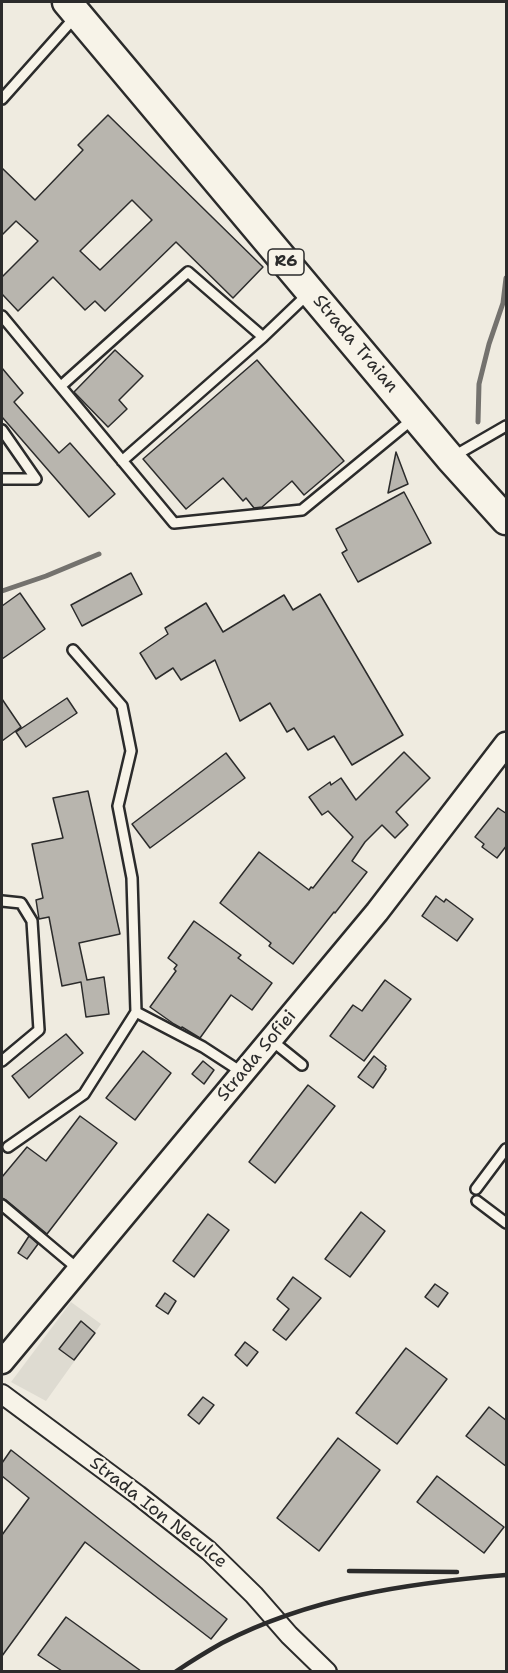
<!DOCTYPE html>
<html>
<head>
<meta charset="utf-8">
<style>
	body { margin:0 }
	#map { position:relative; width:508px; height:1673px; overflow:hidden; background:#efebe0; font-family:"Shantell Sans",sans-serif }
	canvas { display:block }
	.frame { position:absolute; inset:0; border:3px solid #2b2b2b; pointer-events:none }
</style>
</head>
<body>
<div id="map">
<canvas width="508" height="1673"></canvas>
<div class="frame"></div>
</div>
<script>
const context = document.querySelector('canvas').getContext('2d');
context.lineJoin = 'round';
function fillPath(path, color) { context.fillStyle = color; context.fill(path, 'evenodd'); }
function strokePath(path, color, width, dash) { context.strokeStyle = color; context.lineWidth = width; context.lineCap = dash ? 'butt' : 'round'; context.setLineDash(dash || []); context.stroke(path); }
function label(font, color, halo, rows, align = 'center') {
  context.font = font + ' "Shantell Sans",sans-serif'; context.lineWidth = 4.5; context.setLineDash([]); context.textBaseline = 'middle'; context.strokeStyle = halo; context.fillStyle = color; for (const [text, x, y, turn = 0] of rows) {
    context.save(); context.translate(x, y); context.rotate((+turn || 0) * Math.PI / 180); context.textAlign = isNaN(turn) ? turn : align; if (halo) context.strokeText(text, 0, 0); context.fillText(text, 0, 0); context.restore();
  }
}
fillPath(new Path2D(`
	M71,1302l30,22 -55,77 -35,-19z`), '#dedbd1');
strokePath(new Path2D(`
	M478,422l1,-38 10,-40 14,-41 3,-25
	M2,591l44,-15 53,-22`), '#74726e', 5);
const building = new Path2D(`
	M108,115l155,152 -30,31 -57,-56 -71,69 -10,-10 -10,9 -32,-33 -35,34 -16,-17v-17l36,-36 -22,-20 -14,14v-67l33,32 48,-50 -5,-5zM132,200l20,20 -52,50 -20,-19z
	M115,350l28,26 -24,24 8,9 -19,18 -34,-35z
	M257,360l87,101 -40,34 -12,-14 -30,26 -8,1 -8,-10 -3,3 -20,-23 -37,31 -43,-50z
	M2,368l21,25 -9,9 45,51 11,-10 45,51 -26,23 -87,-100z
	M396,452l12,32 -20,9z
	M404,492l27,51 -73,39 -16,-29 5,-3 -11,-21z
	M131,573l11,21 -60,32 -11,-21z
	M20,593l25,36 -43,30v-53z
	M320,594l83,141 -51,30 -18,-29 -26,14 -14,-22 -7,4 -17,-29 -30,18 -25,-61 -34,20 -8,-12 -17,11 -16,-26 28,-19 -3,-6 41,-25 17,29 61,-37 9,15z
	M67,698l10,15 -51,34 -10,-15z
	M2,699l19,28 -19,14z
	M404,752l26,26 -34,34 12,13 -13,13 -13,-13 -17,17 -13,19 15,11 -32,41 -1,-1 -41,52 -24,-18 2,-3 -51,-40 39,-51 50,38 2,-3 2,1 40,-51 -25,-26 -6,4 -13,-18 21,-15 1,3 10,-7 15,22z
	M226,753l19,25 -95,70 -18,-24z
	M88,791l32,143 -41,9 8,37 17,-3 5,37 -23,3 -5,-35 -19,4 -13,-69 -10,2 -3,-19 7,-2 -11,-54 31,-6 -10,-40z
	M498,808l9,6v31l-10,13 -15,-11 2,-3 -9,-7z
	M436,896l8,6 2,-3 27,20 -16,22 -35,-25z
	M194,921l47,34 -3,3 34,25 -20,27 -21,-15 -31,43 -18,-11 -1,1 -7,-4 -24,-17 26,-36 -2,-2 3,-4 -9,-7z
	M385,980l26,19 -47,62 -34,-25 23,-31 9,6z
	M66,1034l17,19 -54,45 -17,-22z
	M143,1051l28,22 -36,47 -29,-22z
	M374,1056l12,10 -1,2 1,1 -13,19 -15,-11z
	M203,1061l11,9 -10,14 -12,-10z
	M308,1085l27,21 -60,77 -26,-21z
	M80,1116l37,27 -70,91 -41,-34 -4,-2v-21l25,-30 19,14z
	M361,1212l24,19 -35,46 -25,-18z
	M208,1214l21,16 -35,47 -21,-16z
	M29,1236l9,8 -11,15 -9,-6z
	M293,1277l28,21 -35,42 -13,-10 16,-21 -12,-10z
	M435,1284l13,9 -10,14 -13,-10z
	M165,1293l11,8 -8,13 -12,-8z
	M81,1321l14,12 -21,27 -15,-11z
	M245,1342l13,10 -11,14 -12,-11z
	M406,1348l41,31 -50,65 -41,-31z
	M203,1397l11,8 -15,19 -11,-9z
	M489,1407l18,14v46l-41,-31z
	M338,1438l42,32 -61,81 -42,-33z
	M11,1450l216,169 -16,20 -126,-97 -83,114v-121l27,-37 -27,-22v-13z
	M437,1476l67,51 -20,26 -67,-51z
	M66,1617l75,54h-79l-24,-16z`);
fillPath(building, '#b8b5ae');
strokePath(building, '#2b2b2b', 1.5);
const service = new Path2D(`
	M2,99l74,-83
	M2,316l172,207 128,-13 112,-92
	M61,386l127,-114 75,65
	M2,430l34,49h-34
	M454,456l52,-30
	M122,461l141,-124 46,-44
	M73,650l49,56 9,45 -13,55 14,72 4,134 67,35 40,26
	M2,901l19,2 11,18 7,109 -37,31
	M271,1040l31,25
	M8,1147l76,-53 52,-82
	M476,1189l30,-40
	M477,1201l29,22
	M2,1205l76,64`);
const minor = new Path2D(`
	M2,1394l136,101 71,56 45,44 35,40 38,37`);
const tertiary = new Path2D(`
	M2,1362l375,-450 129,-168`);
const trunk = new Path2D(`
	M67,2l383,456 56,62`);
strokePath(service, '#2b2b2b', 14);
strokePath(minor, '#2b2b2b', 22);
strokePath(tertiary, '#2b2b2b', 27);
strokePath(trunk, '#2b2b2b', 33);
strokePath(service, '#f7f3e8', 9);
strokePath(minor, '#f7f3e8', 18);
strokePath(tertiary, '#f7f3e8', 22);
strokePath(trunk, '#f7f3e8', 28);
strokePath(new Path2D(`
	M349,1571l108,1
	M175,1672c15,-10 31,-20 47,-29 89,-46 187,-60 284,-68`), '#2b2b2b', 4.5);
for (const [x, y, w] of [
	[286,262,36]
]) { const box = new Path2D(); box.roundRect(x - w / 2, y - 13, w, 26, 4.5); context.fillStyle = '#f7f3e8'; context.fill(box); strokePath(box, '#2b2b2b', 1.5); }
label('bold 16px', '#2b2b2b', null, [
	["R6",286,262]
]);
label('18px', '#2b2b2b', '#f7f3e8', [
	["Strada Trаian",355,344,50],
	["Strada Sofiei",257,1056,-50],
	["Strada Ion Neculce",158,1513,38]
]);
</script>
</body>
</html>
